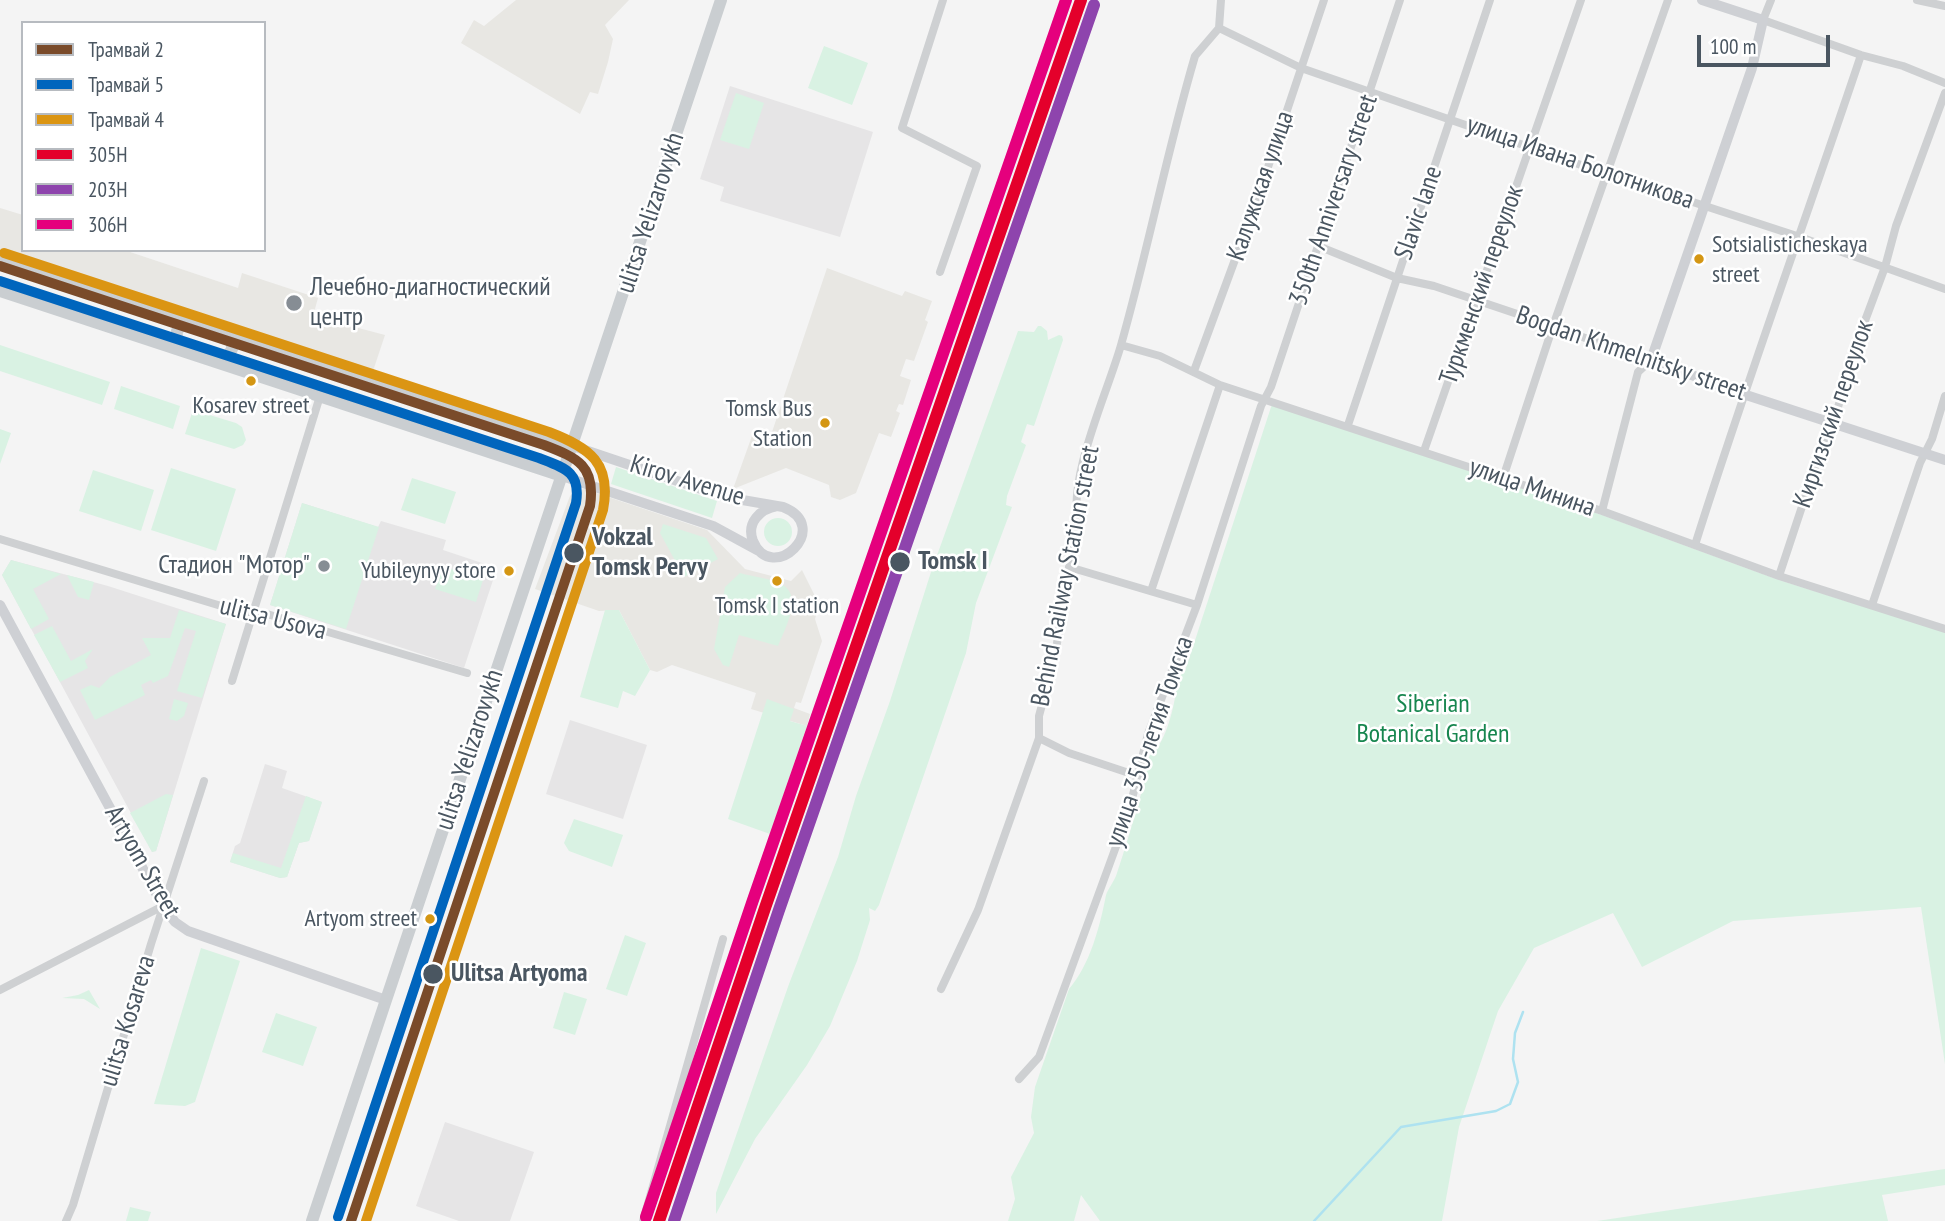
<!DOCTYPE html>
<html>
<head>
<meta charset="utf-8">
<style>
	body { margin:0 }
	#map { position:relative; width:1945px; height:1221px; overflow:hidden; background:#f4f4f4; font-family:"PT Sans Narrow",sans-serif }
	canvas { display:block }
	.legend { position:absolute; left:21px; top:21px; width:245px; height:231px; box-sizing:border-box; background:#fff; border:2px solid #b7bbc0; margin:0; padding:9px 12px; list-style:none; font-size:21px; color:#4a5661 }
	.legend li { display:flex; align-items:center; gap:14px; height:35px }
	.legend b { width:35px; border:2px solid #b7bbc0 }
	.scale { position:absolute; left:1697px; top:35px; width:133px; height:32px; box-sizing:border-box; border:4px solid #4a5661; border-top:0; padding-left:9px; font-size:21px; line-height:24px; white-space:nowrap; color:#4a5661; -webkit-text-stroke:5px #fff; paint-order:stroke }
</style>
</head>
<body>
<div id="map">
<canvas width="1945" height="1221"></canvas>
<ul class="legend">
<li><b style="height:9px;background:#7a4b2a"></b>Трамвай 2</li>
<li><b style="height:9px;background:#0065bd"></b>Трамвай 5</li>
<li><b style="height:9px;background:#db9513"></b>Трамвай 4</li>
<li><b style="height:9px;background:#e4002b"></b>305Н</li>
<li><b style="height:9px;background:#8e44ad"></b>203Н</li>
<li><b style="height:9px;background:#e5007d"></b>306Н</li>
</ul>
<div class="scale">100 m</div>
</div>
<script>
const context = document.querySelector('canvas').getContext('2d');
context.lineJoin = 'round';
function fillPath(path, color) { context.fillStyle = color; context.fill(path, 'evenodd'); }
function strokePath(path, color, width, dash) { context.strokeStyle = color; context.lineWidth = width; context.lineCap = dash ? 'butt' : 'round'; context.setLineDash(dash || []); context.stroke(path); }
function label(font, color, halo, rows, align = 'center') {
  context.font = font + ' "PT Sans Narrow",sans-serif'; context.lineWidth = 5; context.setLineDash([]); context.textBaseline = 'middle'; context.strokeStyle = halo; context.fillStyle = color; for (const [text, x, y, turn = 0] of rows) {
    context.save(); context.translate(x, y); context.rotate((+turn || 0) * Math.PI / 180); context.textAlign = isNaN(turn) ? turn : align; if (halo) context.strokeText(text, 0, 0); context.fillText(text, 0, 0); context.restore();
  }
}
fillPath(new Path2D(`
	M516,0h113l-24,25 8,14 -5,23 -10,32 -8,-2 -10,22 -119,-71 13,-23 10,6z
	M0,208l23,7v35h101l114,38 4,-15 76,25 -5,18 72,19 -13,39 -372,-123z
	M827,268l75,28 3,-5 27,10 -7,19 3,2 -14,39 -8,-2 -6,17 11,4 -8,25 -4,-1 -3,7 4,2 -9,24 -12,-4 -23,60 -16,7 -9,-3 -2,-12 -43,-17 -53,21 20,-56 17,5z
	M584,489l123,41 38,39 46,12 11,-11 17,34 -4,15 7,22 -21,62 -5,-1 -2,6 16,6 -3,12 -56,-17 5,-16 -84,-28 -15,7 -7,-2 -31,-60 -20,1 -64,-22 35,-93 4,-4z`), '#e8e7e3');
fillPath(new Path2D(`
	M730,86l143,46 -33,105 -120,-36 4,-14 -24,-8z
	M302,503l76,24 3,-6 65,19 -3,10 54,18 -33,100 -194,-63z
	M11,560l97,26 118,38 -70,227 -4,1 -150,-277z
	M570,720l77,25 -24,74 -77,-25z
	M265,764l22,7 -5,17 40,14 -13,39 -10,2 -12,34 -7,1 -50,-16 5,-16 5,-3z
	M445,1122l89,30 -24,69h-51l-43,-15z`), '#e6e5e6');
fillPath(new Path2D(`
	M824,46l44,17 -16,42 -44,-17z
	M736,93l28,10 -15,46 -29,-9z
	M1038,326h3l6,5 1,9 11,-5 3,1 1,4 -29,86 -7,-2 -6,18 5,3 -19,51 -1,9 6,2 -36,96 -10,50 -87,252 -4,6 -6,-3 1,12 -13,41 -27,65 -23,39 -52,74 -39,75v-21l73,-209 49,-127 18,-61 34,-95 41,-129 87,-241 16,1z
	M0,345l110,37 -8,23 -102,-34z
	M121,386l59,20 -7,23 -59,-20z
	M1272,404l330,111 177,65 166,52v432l-24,-157 -188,14 -91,46 -29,-54 -79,35 -36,63 -39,116 -17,94h-342l-19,-26 -7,26h-66l7,-22 -4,-22 23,-44 -3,-16 4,-30 34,-98c21,-24 31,-63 37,-94 2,-6 7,-12 10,-19 9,-27 17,-54 25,-82 4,-11 3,-25 8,-37 2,-4 7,-7 10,-12 9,-13 19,-50 17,-65l9,-9z
	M193,410l43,13 6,4 4,13 -3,5 -9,4 -49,-15z
	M0,429l11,4 -11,31z
	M616,467l101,34 -5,17 -101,-34z
	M171,468l65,21 -20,62 -65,-21z
	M93,470l61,20 -13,41 -62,-20z
	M412,478l44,14 -11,32 -44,-14z
	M302,503l77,24 -33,102 -76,-24z
	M764 532a14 14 0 1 1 28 0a14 14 0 1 1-28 0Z
	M663,524l43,14 12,21 -34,18 -24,-44z
	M11,560l50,14 -28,15 16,30 -18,10 -29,-54z
	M443,566l40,14 -7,22 -41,-13z
	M740,573c13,4 32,5 43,12 20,12 1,46 -5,61l-39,-11 -10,32 -6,-2 -9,-16 11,-62z
	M67,575l27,7 -5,18 -11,-3z
	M179,610l47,14 -24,74 -25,-7 19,-60 -11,-3 -17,48 -15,7 -2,-3 -10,5 4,10 -50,25 -15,-30 11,-5 8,3 11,-11 41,-22 -9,-17h28z
	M605,610h14l31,60 -15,26 -12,-5 -5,17 -38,-11z
	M52,626l19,35 22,-12 -8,12 3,7 -28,14 -26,-47z
	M174,699l14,4 -4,13 -7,5 -8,-2z
	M767,699l27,10 -4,12 17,5 -37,108 -42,-15z
	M166,794l7,1 -17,56 -4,1 -22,-39z
	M306,796l16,6 -13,39 -10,2 -12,34 -7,1 -50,-16 3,-9 48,15z
	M574,819l49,16 -11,32 -43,-16 -5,-8z
	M625,935l21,8 -19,53 -21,-7z
	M201,948l39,13 -45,141 -10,4 -31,-2z
	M89,990l11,19 -16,-10 -22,-1 16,-3z
	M564,992l23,7 -12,36 -22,-7z
	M276,1013l41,14 -14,39 -41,-14z
	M1945,1169v16l-63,10 6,26h-291z
	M130,1207l21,5 -3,9h-22z`), '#d9f2e3');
strokePath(new Path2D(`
	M1314,1221l87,-94 95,-16 14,-7 8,-22 -5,-23 2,-26 8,-21`), '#aee2f0', 2.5);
strokePath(new Path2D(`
	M1771,0l-8,20 98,35 42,11 42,17
	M1917,0l28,6
	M1219,28l82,40 306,106 193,63 145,52
	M1318,246l79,32 37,8 119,40 83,31 15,3
	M940,272l37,-106 -75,-38 41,-128
	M1121,345l39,11 60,29 382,126 177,65 166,53
	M1194,371l64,-174 66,-197
	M1348,425l142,-425
	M1424,451l157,-451
	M1503,478l50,-152 115,-326
	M1602,511l36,-139 13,-12
	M0,539l251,76 16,-1 200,59
	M1695,545c52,-165 111,-326 166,-490
	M1069,567l128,38
	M1779,576l51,-154 7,-11 16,-58 32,-86 11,-41 49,-133
	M1151,591l69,-206
	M1872,605l48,-142 12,-24 13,-43
	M232,681l88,-285
	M1039,738l30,15 69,23
	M941,989l37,-79 61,-172v-22l15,-56 24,-136c-10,-48 29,-130 43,-179 27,-95 46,-194 74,-289l24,-28 2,-28
	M0,990l163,-84
	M1019,1079l20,-22 90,-246 19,-77 49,-129 64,-199 10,-19 129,-387
	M66,1221l7,-16 78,-261 53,-163
	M643,1221l80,-282`), '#ced0d2', 8);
strokePath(new Path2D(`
	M1702,0l61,20 -11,48 -101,292 92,34 202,66
	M573,446l152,51 58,10c51,20 -11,79 -30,34 -7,-18 7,-32 24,-35
	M562,476l151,50 46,25
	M0,605l163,301 12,16 13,9 198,69`), '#ced0d4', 10);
strokePath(new Path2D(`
	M0,258l573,188
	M0,291l562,185
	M176,349l1,-18 9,-12
	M223,364l9,-15v-15
	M312,1221l409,-1221`), '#caced1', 12);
strokePath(new Path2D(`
	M659,1221l107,-316 315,-905`), '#e4002b', 12);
strokePath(new Path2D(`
	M674,1221l105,-311 315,-905`), '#8e44ad', 12);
strokePath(new Path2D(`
	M646,1217l107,-317 313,-900`), '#e5007d', 12);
strokePath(new Path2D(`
	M0,266l544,179c34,13 52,21 46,61l-239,715`), '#7a4b2a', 10);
strokePath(new Path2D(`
	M0,281l539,177c26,10 42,14 37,45l-238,714`), '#0065bd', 10);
strokePath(new Path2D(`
	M4,253l545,179c41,16 63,31 54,78l-237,711`), '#db9513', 10);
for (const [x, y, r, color] of [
	[1699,259,6,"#d49613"],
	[294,303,9,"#868d94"],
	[251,381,6,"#d49613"],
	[825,423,6,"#d49613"],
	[574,553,11,"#4a5661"],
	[900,562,11,"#4a5661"],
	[324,566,7,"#868d94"],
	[509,571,6,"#d49613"],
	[777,581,6,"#d49613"],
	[430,919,6,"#d49613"],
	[433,974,11,"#4a5661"]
]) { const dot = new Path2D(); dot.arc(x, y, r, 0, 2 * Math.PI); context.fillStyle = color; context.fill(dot); strokePath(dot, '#fff', 2.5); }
label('24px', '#4a5661', '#fff', [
	["Sotsialisticheskaya",1712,245,"left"],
	["street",1712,275,"left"],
	["Kosarev street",251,406,"center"],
	["Tomsk Bus",812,409],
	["Station",812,439],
	["Yubileynyy store",496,571],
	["Tomsk I station",777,606,"center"],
	["Artyom street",417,919]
], 'right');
label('26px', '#4a5661', '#fff', [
	["улица Ивана Болотникова",1580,163,19],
	["Калужская улица",1261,186,-71],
	["350th Anniversary street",1334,200,-71],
	["ulitsa Yelizarovykh",651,213,-72],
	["Slavic lane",1419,213,-71],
	["Туркменский переулок",1482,285,-71],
	["Bogdan Khmelnitsky street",1631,354,19],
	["Киргизский переулок",1834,414,-71],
	["Kirov Avenue",687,481,17],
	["улица Минина",1532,488,19],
	["Behind Railway Station street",1066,576,-79],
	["ulitsa Usova",273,619,14],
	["улица 350-летия Томска",1150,742,-71],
	["ulitsa Yelizarovykh",470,750,-72],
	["Artyom Street",142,862,60],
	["ulitsa Kosareva",128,1021,-73]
]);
label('26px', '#4a5661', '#fff', [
	["Лечебно-диагностический",310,288],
	["центр",310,318],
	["Стадион \"Мотор\"",310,566,"right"]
], 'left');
label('bold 26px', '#4a5661', '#fff', [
	["Vokzal",592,538],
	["Tomsk Pervy",592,568],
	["Tomsk I",918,562],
	["Ulitsa Artyoma",451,974]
], 'left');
label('26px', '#17864f', '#fff', [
	["Siberian",1433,705],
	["Botanical Garden",1433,735]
]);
</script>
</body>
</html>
